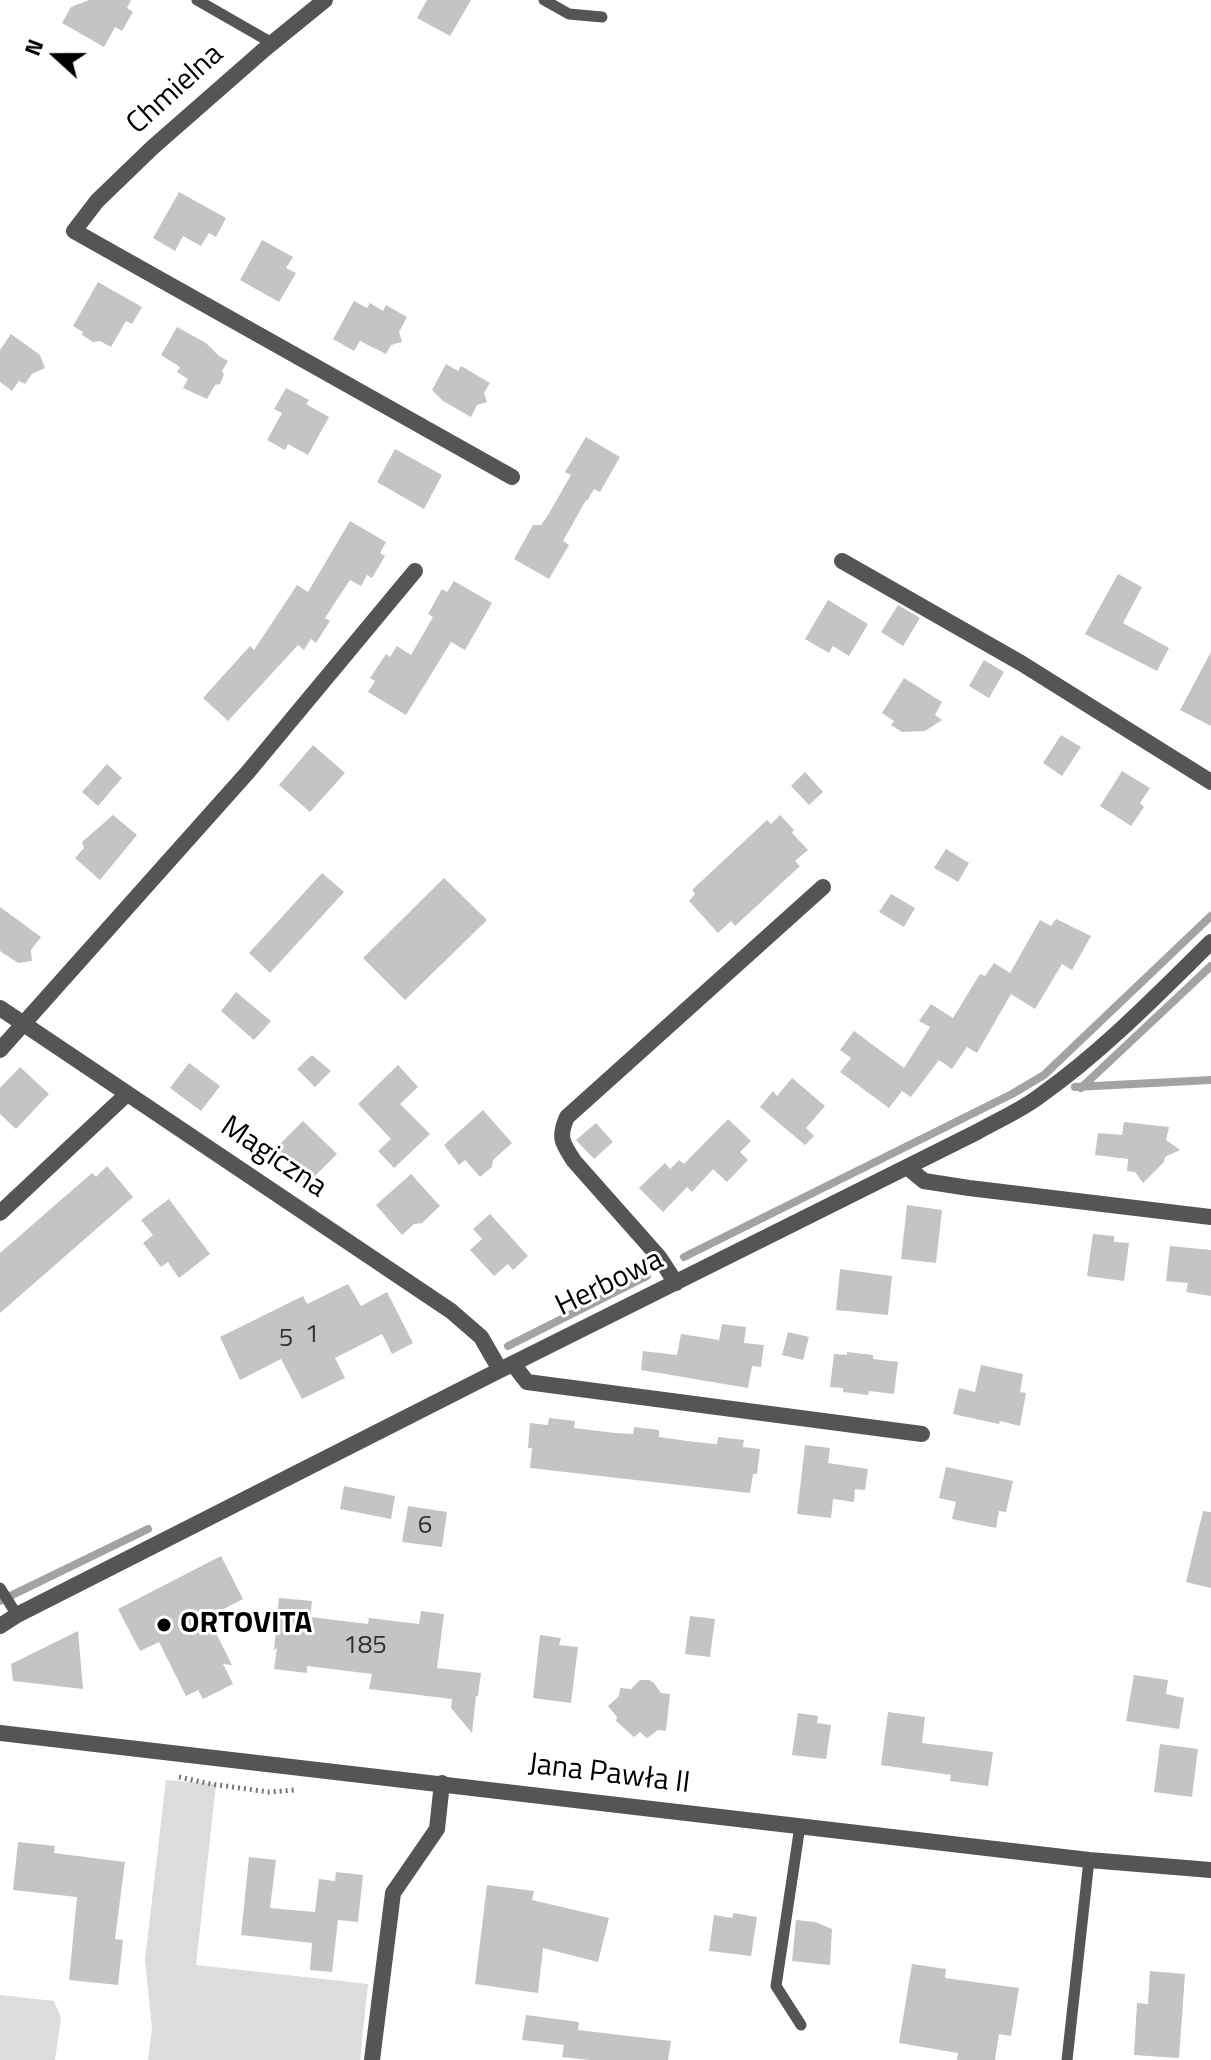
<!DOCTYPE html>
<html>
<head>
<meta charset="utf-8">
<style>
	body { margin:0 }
	#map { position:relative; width:1211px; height:2060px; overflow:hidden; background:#fff; font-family:"Titillium Web",sans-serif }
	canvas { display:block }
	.north { position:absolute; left:16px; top:16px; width:80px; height:80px; -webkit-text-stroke:6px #fff; paint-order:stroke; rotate:291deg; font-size:22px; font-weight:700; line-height:32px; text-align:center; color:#000 }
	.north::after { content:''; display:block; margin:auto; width:28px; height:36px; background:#000; clip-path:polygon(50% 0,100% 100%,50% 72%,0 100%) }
</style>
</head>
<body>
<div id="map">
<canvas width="1211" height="2060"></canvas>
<div class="north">N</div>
</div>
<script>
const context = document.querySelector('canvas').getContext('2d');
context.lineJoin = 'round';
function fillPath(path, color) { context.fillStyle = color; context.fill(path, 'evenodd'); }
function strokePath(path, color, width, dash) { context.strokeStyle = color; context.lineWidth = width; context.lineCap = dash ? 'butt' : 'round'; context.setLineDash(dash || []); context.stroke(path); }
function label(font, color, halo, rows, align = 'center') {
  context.font = font + ' "Titillium Web",sans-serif'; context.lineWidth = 6; context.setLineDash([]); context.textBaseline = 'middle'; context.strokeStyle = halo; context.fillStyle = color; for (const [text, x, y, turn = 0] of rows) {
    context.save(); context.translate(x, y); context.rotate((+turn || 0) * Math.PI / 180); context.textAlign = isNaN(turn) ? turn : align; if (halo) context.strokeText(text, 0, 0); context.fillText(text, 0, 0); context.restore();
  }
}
fillPath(new Path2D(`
	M166,1780l50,4 -20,181 172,19 -8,76h-212l4,-32 -7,-68z
	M0,1995l54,6 7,17 -6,42h-55z`), '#dcdcdc');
strokePath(new Path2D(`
	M1075,1087l136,-7
	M1081,1088l130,-122
	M684,1257l328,-163 32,-19 167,-159
	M508,1346l139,-70
	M0,1601l148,-72`), '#a3a3a3', 8);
fillPath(new Path2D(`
	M89,0h42l-4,8 6,4 -11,19 -7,-4 -11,20 -42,-24 9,-16z
	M427,0h44l-21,36 -33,-18z
	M179,192l47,26 -10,19 -7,-4 -8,13 -18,-10 -8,15 -22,-13z
	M262,240l31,17 -7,11 10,5 -17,29 -39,-22z
	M98,282l44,25 -10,17 -6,-3 -15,26 -11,-6 -7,1 -11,-7 1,-3 -10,-6z
	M354,301l13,7 3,-5 13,8 3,-6 21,12 -8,15 3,10 -11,3 -5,9 -26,-13 -6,10 -21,-12z
	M177,327l29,16 13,13 9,5 -6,10 2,4 -4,9 -5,1 -8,14 -24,-11 5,-9 -11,-7 3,-5 -19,-12z
	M11,334l29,21 5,13 -13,6 -7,10 -6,-3 -7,10 -12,-9v-32z
	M446,364l12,7 3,-5 29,17 -6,10 3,9 -10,3 -6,12 -28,-16 -11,-11z
	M286,388l23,12 -3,4 23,13 -21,38 -20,-11 -3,6 -18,-10 15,-27 -8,-4z
	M586,437l34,20 -20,35 -6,-3 -7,12 -1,-1 -23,41 6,4 -20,34 -35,-20 19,-34h8l7,-10 23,-40 -6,-3z
	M395,449l47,26 -18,34 -47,-27z
	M350,521l36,21 -6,11 5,3 -13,22 -5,-3 -6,11 -11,-6 -25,38 5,3 -14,22 -5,-4 -7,11 -6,-5 -70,76 -25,-23 47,-52 4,4 43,-65 11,7z
	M1118,574l24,13 -19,36 46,25 -12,23 -72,-37z
	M454,581l38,22 -27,47 -14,-8 -45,73 -38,-23 7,-11 -5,-3 16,-24 4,3 7,-11 14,9 22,-38 -5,-3 14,-25 5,3z
	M828,600l40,24 -19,32 -16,-10 -4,7 -24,-14z
	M898,605l22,13 -17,28 -22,-14z
	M1211,652v74l-31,-16z
	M984,660l20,12 -15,26 -20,-12z
	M904,678l38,24 -7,13 7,5 -17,11 -23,1 -11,-7 3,-4 -12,-8z
	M1061,735l20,12 -19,29 -19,-13z
	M313,745l32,28 -35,39 -31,-27z
	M107,764l15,14 -24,28 -16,-14z
	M1122,771l28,17 -10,15 4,4 -13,19 -31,-20z
	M805,772l18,20 -14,13 -18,-19z
	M113,815l24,20 -37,45 -25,-22 9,-10 -2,-6z
	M780,815l14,15 -2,3 16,17 -13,11 5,5 -65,60 -4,-5 -13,12 -29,-32 6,-7 -3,-4 75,-70 4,4z
	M946,849l23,14 -11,19 -24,-14z
	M322,873l22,19 -74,81 -21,-20z
	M444,878l43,42 -82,80 -42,-42z
	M891,894l24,14 -11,19 -25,-15z
	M0,907l41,30 -10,13 1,11 -14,2 -18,-12z
	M1056,919l35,17 -19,34 -10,-6 -27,45 -24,-15 -34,59 -10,-6 -15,22 -13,-9 -28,37 -9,-6 -13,17 -49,-36 11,-14 -11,-8 14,-19 50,37 26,-41 -11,-6 12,-17 22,14 27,-44 5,2 9,-13 16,10 30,-53 11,6z
	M236,992l35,29 -17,19 -33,-29z
	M312,1055l19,16 -16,16 -18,-18z
	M189,1063l31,23 -19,25 -31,-23z
	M398,1065l20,22 -18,17 30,30 -36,34 -16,-17 13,-12 -33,-35z
	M20,1067l29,27 -33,35 -16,-15v-26z
	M792,1078l33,28 -19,22 8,8 -9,9 -45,-38 13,-16 4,5z
	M483,1110l29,33 -19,17 -1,7 -12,10 -15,-17 -6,5 -15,-20z
	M728,1119l23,22 -11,11 8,8 -21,22 -14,-13 -21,23 -5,-5 -24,25 -24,-24 26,-25 5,6 9,-9 5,4z
	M303,1121l34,33 -29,29 -34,-33z
	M1124,1122l45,5 -3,13 14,10 -15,7 -1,5 -21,21 -8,-11 -8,-1 1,-12 -33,-4 3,-22 24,2z
	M596,1123l17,19 -19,17 -18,-19z
	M107,1166l26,31 -133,116v-60l92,-80 4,4z
	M411,1174l29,32 -18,17 -8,1 -12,11 -26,-30z
	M169,1199l41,55 -31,24 -11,-16 -7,5 -18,-24 10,-8 -12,-15z
	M907,1205l35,5 -6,53 -35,-4z
	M490,1214l38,42 -15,14 -5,-6 -14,12 -24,-26 12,-11 -9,-10z
	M1093,1234l21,2v6l15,1 -5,38 -37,-5z
	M1170,1246l41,4v46l-25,-4 2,-9 -22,-2z
	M840,1269l52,7 -4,39 -52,-5z
	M348,1284l13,22 26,-14 26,51 -21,11 -10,-20 -47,24 10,20 -43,21 -21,-40 -41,21 -20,-43 83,-41 4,8z
	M722,1324l24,3 -2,16 20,2 -3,22 -9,-1 -4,22 -107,-18 2,-19 34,4 4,-21 38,6z
	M788,1332l21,5 -6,23 -21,-5z
	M847,1352l26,3v4l25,3 -4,32 -25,-3 -1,4 -25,-3v-4l-13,-1 4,-33 13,1z
	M981,1365l42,9 -3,18 6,1 -6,33 -20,-5 -1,3 -46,-10 6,-26 16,4z
	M549,1418l26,3 -1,7 41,5 18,1 1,-7 25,3v7l36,5 22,2 1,-7 26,3 -1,7 17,2 -3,25h-4l-3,19 -220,-25 2,-20h-4l2,-25 18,2z
	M805,1445l25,3 -2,15 40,6 -3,21 -10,-1 -1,13 -21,-3 -2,19 -34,-4z
	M946,1467l67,14 -7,31 -7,-1 -3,17 -44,-9 4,-17 -17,-4z
	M344,1486l51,10 -4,23 -51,-10z
	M408,1506l39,6 -5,35 -40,-5z
	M1203,1511l8,1v76l-25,-6z
	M221,1556l22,43 -35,18 24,48 -9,-1 10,20 -30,15 -5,-9 -12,6 -27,-54 -19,9 -22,-42z
	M279,1598l33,3 -2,16 58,7 1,-6 50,6 2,-13 23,3 -7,54 44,5 -3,23h-2l-4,37 -21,-25 1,-9 -83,-10 3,-15 -65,-8v7l-33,-4 3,-21 -3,2z
	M690,1616l25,3 -5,38 -25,-3z
	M78,1631l5,58 -70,-8 -2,-17z
	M540,1635l21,3 -2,7 19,2 -7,56 -38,-5z
	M1134,1675l34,5 -2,14 18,4 -5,31 -53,-8z
	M640,1680h9l5,3 7,10 9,1 -4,37 -8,-1 -11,8 -7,-6 -6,5 -18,-16 1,-4 -9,-11 11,-10 1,-8 11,1z
	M888,1712l37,5 -3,26 71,9 -5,34 -38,-5 1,-6 -70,-10z
	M798,1713l20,3 -1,7 14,2 -5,34 -34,-4z
	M1160,1744l38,5 -6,48 -38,-5z
	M18,1842l37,4 -1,7 71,9 -10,77 8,1 -5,45 -49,-5 8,-83 -64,-7z
	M249,1857l27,3 -6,48 45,4 4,-33 16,2 1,-9 27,3 -5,47 -20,-2 -6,52 -22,-2 2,-27 -71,-8z
	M487,1885l47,6 -2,9 77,18 -11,44 -55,-14 -5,45 -63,-9z
	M734,1913l23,4 -6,39 -42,-5 5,-36 18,3z
	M796,1920l19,2 17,7 -2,36 -38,-4z
	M912,1964l34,5 -1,9 74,10 -8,48 -12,-2 -4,26h-38l1,-7 -59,-10z
	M1150,1971l35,3 -6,84 -45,-3 3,-52 11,1z
	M526,2015l53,7 -1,8 93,11 -3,19h-79l-27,-3 2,-12 -42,-5z`), '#c4c4c4');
strokePath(new Path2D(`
	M179,1777l32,7 58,8 26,-2`), '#777', 5, [2, 4]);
strokePath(new Path2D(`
	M197,0l75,43
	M544,0l25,14 33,3
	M0,1588l17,27
	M800,1826l-24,160 25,39
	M1067,2060l22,-200`), '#555', 11);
strokePath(new Path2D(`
	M325,0l-59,48 -113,99 -56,54 -23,30 438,246
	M842,561l179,102 190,119
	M0,1008l451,303 30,26 19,33
	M0,1050l248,-278 167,-201
	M907,1167l17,14 45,7 242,29
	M0,1213l127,-119
	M676,1283l-17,-26 -85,-96c-12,-18 -16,-24 -7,-44l256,-230
	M513,1364l14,18 395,52
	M0,1626l17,-11 483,-245 477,-238c21,-12 45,-22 64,-37 62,-44 116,-100 170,-153
	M372,2060l21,-167 44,-64 5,-46`), '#555', 16);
strokePath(new Path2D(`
	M0,1733l1089,127 122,10`), '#555', 16);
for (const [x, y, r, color] of [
	[164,1625,8,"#000"]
]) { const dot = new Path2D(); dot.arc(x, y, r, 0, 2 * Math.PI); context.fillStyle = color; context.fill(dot); strokePath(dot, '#fff', 3); }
label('26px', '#313131', null, [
	["1",312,1336],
	["5",286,1340],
	["6",425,1527],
	["185",365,1647]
]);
label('30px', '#000', '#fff', [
	["Chmielna",176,90,-42],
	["Magiczna",273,1158,34],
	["Herbowa",610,1284,-26],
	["Jana Pawła II",609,1775,7]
]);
label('bold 30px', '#000', '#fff', [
	["ORTOVITA",180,1625]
], 'left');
</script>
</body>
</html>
